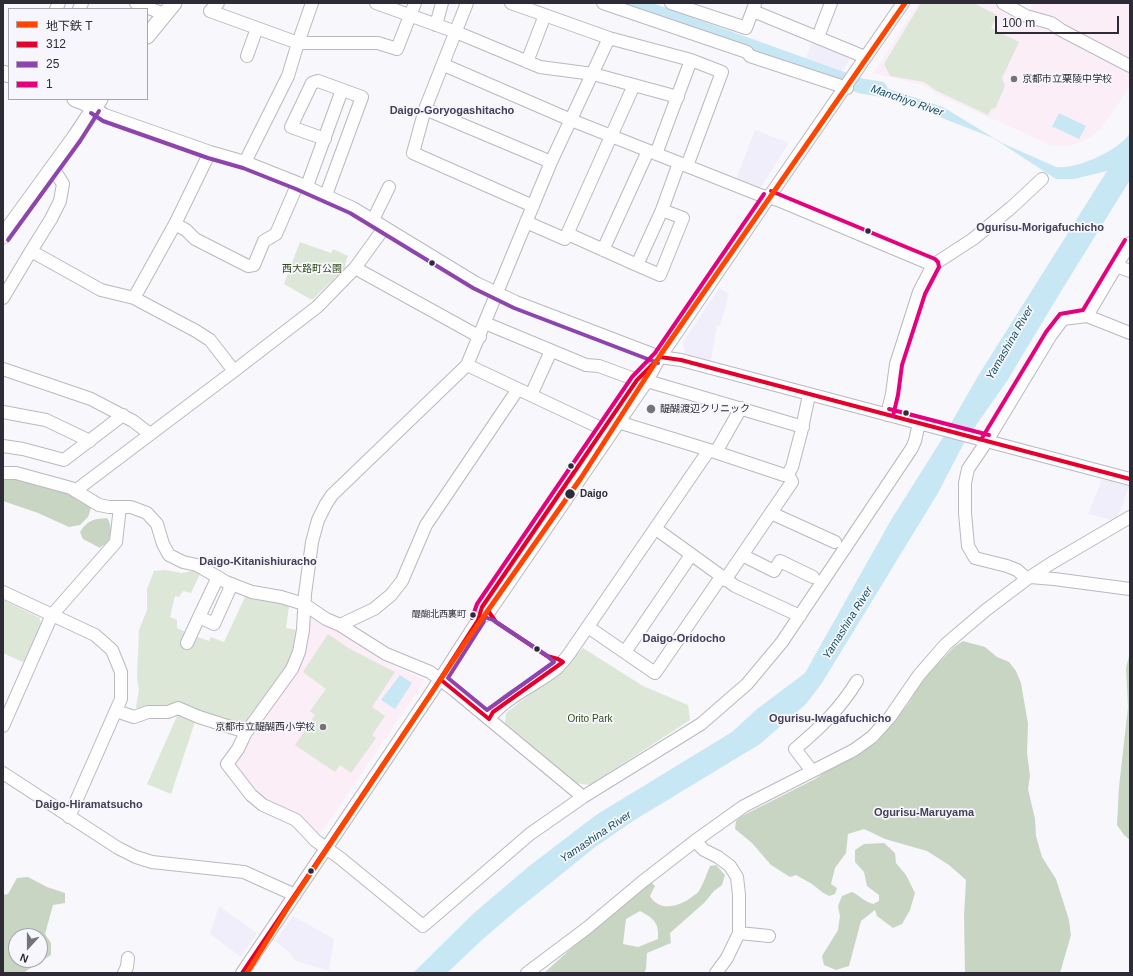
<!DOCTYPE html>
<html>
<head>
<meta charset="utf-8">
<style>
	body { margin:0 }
	#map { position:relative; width:1133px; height:976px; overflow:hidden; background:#f8f7fb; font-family:Arial,"Noto Sans JP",sans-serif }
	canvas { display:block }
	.frame { position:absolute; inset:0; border:4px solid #2d2b36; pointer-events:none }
	.legend { position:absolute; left:8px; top:8px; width:140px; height:92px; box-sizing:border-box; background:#f7f6fc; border:1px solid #a6a5ad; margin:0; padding:5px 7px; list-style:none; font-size:12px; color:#2d2b36 }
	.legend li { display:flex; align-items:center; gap:8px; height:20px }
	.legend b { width:20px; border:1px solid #a6a5ad }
	.north { position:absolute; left:8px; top:928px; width:40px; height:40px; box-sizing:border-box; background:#f7f6fc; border:1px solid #a6a5ad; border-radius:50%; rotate:201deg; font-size:11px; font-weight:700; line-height:16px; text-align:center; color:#2d2b36 }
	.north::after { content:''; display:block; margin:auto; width:14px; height:18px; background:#74727b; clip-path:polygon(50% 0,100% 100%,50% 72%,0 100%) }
	.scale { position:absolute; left:995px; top:16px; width:124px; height:18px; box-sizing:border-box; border:2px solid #2d2b36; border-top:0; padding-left:5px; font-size:12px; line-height:14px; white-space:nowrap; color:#2d2b36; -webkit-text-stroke:3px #f7f6fc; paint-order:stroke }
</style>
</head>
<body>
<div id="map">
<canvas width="1133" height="976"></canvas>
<div class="frame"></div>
<ul class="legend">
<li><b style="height:5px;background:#ff4500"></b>地下鉄 T</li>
<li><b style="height:5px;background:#e4002b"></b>312</li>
<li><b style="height:5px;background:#8e44ad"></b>25</li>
<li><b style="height:5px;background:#e5007d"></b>1</li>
</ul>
<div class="north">N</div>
<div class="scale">100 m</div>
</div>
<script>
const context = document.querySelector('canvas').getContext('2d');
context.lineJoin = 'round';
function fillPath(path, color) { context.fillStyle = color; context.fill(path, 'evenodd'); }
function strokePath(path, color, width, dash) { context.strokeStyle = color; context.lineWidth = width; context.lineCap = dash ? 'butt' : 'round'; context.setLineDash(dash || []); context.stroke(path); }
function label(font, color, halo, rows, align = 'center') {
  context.font = font + ' Arial,"Noto Sans JP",sans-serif'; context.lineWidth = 3.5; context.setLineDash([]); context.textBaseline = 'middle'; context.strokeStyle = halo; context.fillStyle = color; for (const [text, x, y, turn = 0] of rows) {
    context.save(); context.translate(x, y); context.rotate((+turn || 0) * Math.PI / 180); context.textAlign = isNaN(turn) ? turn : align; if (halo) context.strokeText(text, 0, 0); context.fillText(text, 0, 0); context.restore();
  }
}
fillPath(new Path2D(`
	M813,39l35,14 1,8 -7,11 -36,-14z
	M755,130l34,13 -30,47 -23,-10z
	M719,288l10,6 -9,32 -3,-1 -6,36 -26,-7 -2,-12z
	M1102,479l28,6 -14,36 -28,-7z
	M219,906l38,27 -16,24 -31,-23z
	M293,916l41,23 -5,32 -35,-11 -4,-7 -15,-12z`), '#f1eefc');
fillPath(new Path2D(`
	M918,3h75l32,17 26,8 79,42v17l-29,41 -10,9 -12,6 -11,3 -18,-1 -53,-25 -5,-1 -57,-26 -12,-8 -49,-12z
	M1034,3h96v57l-101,-46z
	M309,612l74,49 42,19 -106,156 -53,-35 -23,-23 -11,-14z`), '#fbeef6');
fillPath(new Path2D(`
	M921,3h52l24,12 -6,13 28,14 -17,36 3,8 -10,23 -3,-1 -4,7 -51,-24 -13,-9 -34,-6 -6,-12z
	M300,242l31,11 2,-4 15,7 -3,8 1,3 -33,32h-3l-26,-15z
	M165,570l17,3 14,-3 5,2 -10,21 -8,-2 -4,6 -4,-1 -5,21 7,3v8l15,7 17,6 2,-4 13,5 22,-47 43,11 -3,22 12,2 -4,26 -50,73 -47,-15 -57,-3 -4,-4 3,-18 -2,-10 2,-49 8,-20v-21l7,-18z
	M3,600l37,18 1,6 -16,39 -22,-10z
	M328,634l22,15 45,23 -23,35 13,9 -13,19 4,3 -25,35 -11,-8 -5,7 -40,-27 20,-30 -5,-4 16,-22 -23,-17z
	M583,648l60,38 45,19 2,15 -100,65 -15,-2 -70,-60 1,-10 62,-48z
	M182,712l14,7 -25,75 -24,-10 30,-68z`), '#dce7d7');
fillPath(new Path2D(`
	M3,478c21,1 54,7 73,18 5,3 10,8 15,12l-3,9 -8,8 -11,2 -31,-14 -35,-12z
	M107,518c5,6 5,20 -1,26 -1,0 -6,3 -6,4l-17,-9 -3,-7c8,-12 13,-13 27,-14z
	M963,641l22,6 12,10 12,5 7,9 5,12 7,41 -1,29 3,23 -2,13 7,30 1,17 6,21 14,22 13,41 2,15 -11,38h-95l-1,-57 2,-36 -17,-15 -22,-14 -42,-12 -21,-10 -16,5 -2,19 -11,15 -4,16 6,4 -2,6 -6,2 -7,-4 -10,-8 -16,-9 -6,2 -19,-12 -19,-22 -17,-14 1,-8 6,-5 73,-37 19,-13 21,-9 22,-15 31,-38 9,-15 12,-16 25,-26z
	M1130,652v188l-6,-5 -7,-10 2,-38 9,-80 -2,-39z
	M884,843l11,10 1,10 10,12 9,18 -5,17 -8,14 -9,4 -16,-12 -2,-6 -14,11 -12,45 -13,4 -12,-5 -2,-9 16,-26 2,-14 -2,-10 4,-10 10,-4c8,4 13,10 21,12l6,-3v-6l-12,-9 -3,-14 -9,-10v-12l9,-6z
	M716,865l9,10 -3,10 -8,6 -10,12 -34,30 1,10 -24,10 -1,16 -2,4h-100l61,-55 46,-36 4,4 -5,10c10,17 31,10 43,0 3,-2 6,-4 7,-7 4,-7 7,-16 10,-23zM640,911c14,8 19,11 18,28l-20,8 -15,-3 3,-25z
	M28,877l19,10 18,6v10l-12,2 -8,29 6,9v12l-25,16 -1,2h-22v-78l5,-1 9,-16zM16,936h24v24h-24z`), '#c9d5c3');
fillPath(new Path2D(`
	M642,7l301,100 59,36 54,24c20,3 64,-17 74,-34v47l-67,108 -56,93 -42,60 -27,52 -116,190 -16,21 -46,40 -127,77 -39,27 -77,62 -34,29 -36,34h-34l61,-60 54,-46 68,-52 136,-83 25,-23 48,-36 86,-153 51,-81 36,-63 129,-205 -33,8h-18l-63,-41 -132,-52z
	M1059,113l27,13 -7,13 -23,-11 -4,-1z
	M400,675l12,8 -17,26 -14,-9z`), '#c7e7f5');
strokePath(new Path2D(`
	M630,3l206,74 25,9 19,3`), '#c7e7f5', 15);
const minor = new Path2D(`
	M136,3l28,11
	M218,3l-8,8 88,32h80l19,6 18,-46
	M376,3l80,29 84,35 53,7 85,23
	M467,3l-42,106 -12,44 120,53
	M511,3l98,35 82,22 31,12 -35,94
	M603,3l144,49 3,4 97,32
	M671,3l75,25 9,-24
	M1003,3l23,13 25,7 10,7 69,36
	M56,9l3,-6
	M79,9l3,-6
	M753,11l112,46
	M436,25l6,-22
	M818,37l13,-34
	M609,38l-58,124 -84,203 -135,130 -6,9 -8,16 -6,22 -7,52 -2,36 -4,22 -7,17 -47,65 -7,15 -11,15 24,31 12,10 33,15 20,21 24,17 83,68 107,-92 53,-37 118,-73 46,-40 35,-42 130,-194 3,-7 4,-18
	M247,56l10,-28
	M527,62l18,-47
	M444,65l127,55 189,75 18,5 155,65 -14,27 -23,72 -4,30 -5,21
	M94,108l11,7 105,37 35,10 53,21 55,25 123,75 40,19 144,55 21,3 449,119
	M425,109l126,53
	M325,139l-34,-12 21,-44 6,-2 44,16 -36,98
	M656,154l35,-94
	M245,162l43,-86 10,-33 14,-40
	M307,186l35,-96
	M373,220l16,-33
	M526,222l39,17 69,-154
	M175,224l11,6 9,9 53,27 6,-1 10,-24 12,-7 22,-51
	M568,234l69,31 25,-55 17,-47
	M603,250l45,-99
	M31,251l70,39 33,8 62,33 14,9 24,31
	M637,265l23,10 23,-57 -21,-8
	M933,265l40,-26 39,-32 30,-28
	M1116,266l14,5
	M355,268l125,69
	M3,298l28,-47 20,-32 9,-18 3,-17 -10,-16
	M134,298l41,-74 35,-72
	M1087,316l43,-73
	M485,323l101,42 13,1 38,14
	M467,365l136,64
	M3,369l88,30 42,22 17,13
	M647,381l156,46
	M531,395l20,-44
	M3,412l43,8 44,21
	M618,422l91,28 75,25 4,-1 4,-7 9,-34 8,-38
	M593,444l44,-64 10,-10
	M3,446l20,3 41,11 59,-45
	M716,452l25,-44
	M3,473h13l55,15 28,17 10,2h22l16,6 10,11 6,20 6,11 14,7 14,3 29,17 26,10 29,5 23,7 22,15 14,6 46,29 44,18 24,18 129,107
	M75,491l159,-120 83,-64 38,-39 29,-40
	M771,513l64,29
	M656,529l79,57 65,30
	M742,555l32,16 6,-10 33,16
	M1030,577l24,2 76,10
	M1027,579l-10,-9 -10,-4 -32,-8 -7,-12 -3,-33v-30l3,-14 19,-28 64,-106 12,-16 24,-3 43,17
	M725,580l67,-98 -4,-8
	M3,592l92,43 17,15 9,22v27l-52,118
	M199,617l19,-40
	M340,625l34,-16 17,-14 11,-14 24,-56 92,-136
	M588,627l67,46 66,-96
	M187,643l12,-26 15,7 18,-40
	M625,652l66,-97
	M116,711l18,6 14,-5h20l10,-4 21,9 47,15
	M489,719c16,-22 47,-34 68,-51 4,-4 8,-9 12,-14l140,-204
	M3,726l49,-111 64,-73 4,-35
	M812,771l-17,-22c25,-21 45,-40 62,-68
	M3,773l115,75 18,9 16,5 92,10 51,23
	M695,841l9,9 14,7 12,9 7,11 2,18v38l-12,25 -11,15
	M739,933l30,3
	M124,973l3,-6 1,-9
	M242,973l189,-280 47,-73 11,-8 158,-231 13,-24 109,-160 134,-194
	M527,973l60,-45 55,-46 53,-41 49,-35 110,-56 18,-13 18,-20 29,-42 27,-31 40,-34 41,-31 23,-15 80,-47`);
const major = new Path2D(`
	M147,36l27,-33
	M3,73l6,2
	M75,99l8,3 11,6
	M3,236l72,-99 25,-38`);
strokePath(minor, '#bab8c0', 14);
strokePath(major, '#bab8c0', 17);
strokePath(minor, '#fefefe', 12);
strokePath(major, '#fefefe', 15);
strokePath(new Path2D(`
	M660,357l21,3 449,119
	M440,679l49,40 4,-7 70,-50 -5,-3 -11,-3 -51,-34 -7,-10
	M242,973l189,-280 47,-73 4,-13 155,-227 23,-23`), '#e4002b', 4);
strokePath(new Path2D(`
	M91,113l12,8 105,37 35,10 53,21 54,24 123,75 41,20 144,55
	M8,240l72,-99 19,-30
	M485,617l8,3 53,35 8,7 -67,48 -39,-32 35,-55z`), '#8e44ad', 4);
strokePath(new Path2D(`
	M771,191l164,68 3,3 1,5 -14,27 -23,71 -4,30 -5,21
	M889,409l100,26
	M982,438l64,-106 14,-18 23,-4 42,-70
	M472,618l5,-14 155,-227 23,-24 109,-159`), '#e5007d', 4);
strokePath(new Path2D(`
	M247,973l43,-69 175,-261 116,-165 80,-124 244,-351`), '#ff4500', 5);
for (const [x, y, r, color] of [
	[1014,79,4,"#74727b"],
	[868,231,3.5,"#2d2b36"],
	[432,263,3.5,"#2d2b36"],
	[651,409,5,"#74727b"],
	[906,413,3.5,"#2d2b36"],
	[571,466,3.5,"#2d2b36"],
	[570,494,5.5,"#2d2b36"],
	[473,615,3.5,"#2d2b36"],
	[537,649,3.5,"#2d2b36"],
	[323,727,4,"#74727b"],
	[311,871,3.5,"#2d2b36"]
]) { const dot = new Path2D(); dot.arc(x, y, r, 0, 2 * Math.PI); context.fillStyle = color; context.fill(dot); strokePath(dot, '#f7f6fc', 1.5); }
label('9px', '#2d2b36', '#f7f6fc', [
	["醍醐北西裏町",466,615]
], 'right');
label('10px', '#2d2b36', '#f7f6fc', [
	["京都市立栗陵中学校",1022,79],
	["醍醐渡辺クリニック",660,409],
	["京都市立醍醐西小学校",315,727,"right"]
], 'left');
label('10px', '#304c19', '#f7f6fc', [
	["西大路町公園",312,269],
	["Orito Park",590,719]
]);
label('bold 10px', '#2d2b36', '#f7f6fc', [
	["Daigo",580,494]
], 'left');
label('italic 11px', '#124f62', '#f7f6fc', [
	["Manchiyo River",907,101,19],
	["Yamashina River",1010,343,-60],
	["Yamashina River",848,623,-58],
	["Yamashina River",596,837,-34]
]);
label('bold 11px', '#443e56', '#f7f6fc', [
	["Daigo-Goryogashitacho",452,111],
	["Ogurisu-Morigafuchicho",1040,228],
	["Daigo-Kitanishiuracho",258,562],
	["Daigo-Oridocho",684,639],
	["Ogurisu-Iwagafuchicho",830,719],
	["Daigo-Hiramatsucho",89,805],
	["Ogurisu-Maruyama",924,813]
]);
</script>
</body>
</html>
